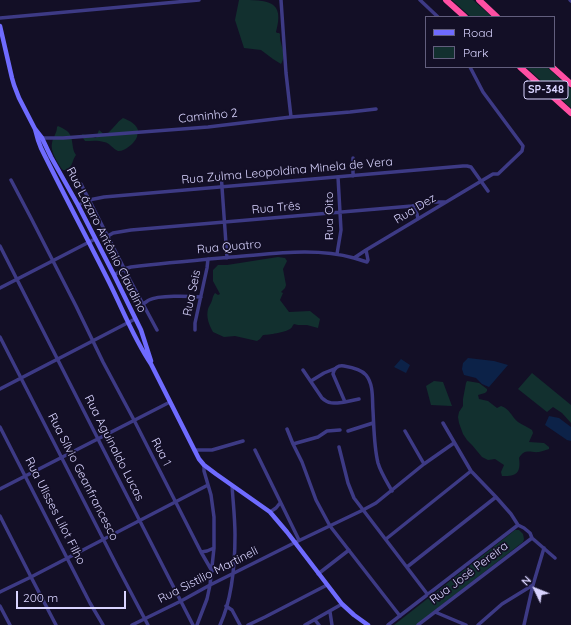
<!DOCTYPE html>
<html>
<head>
<meta charset="utf-8">
<style>
	body { margin:0 }
	#map { position:relative; width:571px; height:625px; overflow:hidden; background:#130f26; font-family:Quicksand,sans-serif }
	canvas { display:block }
	.legend { position:absolute; left:425px; top:16px; width:130px; height:52px; box-sizing:border-box; background:#130f26; border:1px solid #625e7d; margin:0; padding:5px 7px; list-style:none; font-size:12px; color:#d9d4ff }
	.legend li { display:flex; align-items:center; gap:8px; height:20px }
	.legend b { width:20px; border:1px solid #625e7d }
	.north { position:absolute; left:515px; top:569px; width:40px; height:40px; -webkit-text-stroke:3px #130f26; paint-order:stroke; rotate:313deg; font-size:11px; font-weight:700; line-height:16px; text-align:center; color:#d9d4ff }
	.north::after { content:''; display:block; margin:auto; width:14px; height:18px; background:#d9d4ff; clip-path:polygon(50% 0,100% 100%,50% 72%,0 100%) }
	.scale { position:absolute; left:16px; top:591px; width:110px; height:18px; box-sizing:border-box; border:2px solid #d9d4ff; border-top:0; padding-left:5px; font-size:12px; line-height:14px; white-space:nowrap; color:#d9d4ff; -webkit-text-stroke:3px #130f26; paint-order:stroke }
</style>
</head>
<body>
<div id="map">
<canvas width="571" height="625"></canvas>
<ul class="legend">
<li><b style="height:5px;background:#6f6bff"></b>Road</li>
<li><b style="height:11px;background:#12302f"></b>Park</li>
</ul>
<div class="north">N</div>
<div class="scale">200 m</div>
</div>
<script>
const context = document.querySelector('canvas').getContext('2d');
context.lineJoin = 'round';
function fillPath(path, color) { context.fillStyle = color; context.fill(path, 'evenodd'); }
function strokePath(path, color, width, dash) { context.strokeStyle = color; context.lineWidth = width; context.lineCap = dash ? 'butt' : 'round'; context.setLineDash(dash || []); context.stroke(path); }
function label(font, color, halo, rows, align = 'center') {
  context.font = font + ' Quicksand,sans-serif'; context.lineWidth = 3.5; context.setLineDash([]); context.textBaseline = 'middle'; context.strokeStyle = halo; context.fillStyle = color; for (const [text, x, y, turn = 0] of rows) {
    context.save(); context.translate(x, y); context.rotate((+turn || 0) * Math.PI / 180); context.textAlign = isNaN(turn) ? turn : align; if (halo) context.strokeText(text, 0, 0); context.fillText(text, 0, 0); context.restore();
  }
}
fillPath(new Path2D(`
	M239,0c29,0 46,0 37,32l1,1h2l1,1c-1,11 8,19 1,30l-8,-5 -12,-9 -17,-2 -9,-28z
	M452,0h21l19,17h-21z
	M526,67h21l24,22v19z
	M123,118c7,3 12,5 15,12 -1,3 0,6 -2,9 -3,5 -12,13 -18,12 -5,-2 -8,-8 -14,-9 -6,-2 -13,-1 -19,-1l-2,-3 -1,-4 14,4 3,-8 6,5h1c5,-4 12,-14 17,-17z
	M58,126c4,2 9,4 11,7 5,7 2,16 7,22 -4,5 -3,12 -10,15h-3l-2,-2c-4,-7 -11,-17 -9,-25 1,-6 5,-10 5,-16z
	M278,257l7,1 2,3 -4,8 3,16 -1,3 -4,4 2,1 -3,7 9,12 21,-1 10,8 -2,9 -11,-3h-9l-4,-1c-2,2 -2,4 -4,5 -4,3 -22,6 -27,6l-3,4 -3,2 -22,-5 -11,1 -11,-5c-4,-7 -7,-15 -5,-23 1,-3 2,-4 3,-6 2,-4 1,-6 4,-10l3,2 2,-1 -7,-13v-11l5,-5h9z
	M532,373l39,32v18l-9,-10 -9,-6 -6,5 -29,-23z
	M434,381l9,1 9,24 -21,-1 -5,-19z
	M467,381l12,2 8,6v2l-2,2 -7,2 1,4 9,2 9,7 4,-2c9,3 10,10 17,16 4,3 10,5 14,8l1,3 -4,9 15,1 5,4v2c-3,1 -6,2 -10,3 -9,1 -14,-4 -20,6 2,14 -2,19 -17,18l-1,-4 3,-7 -9,-6 -7,1 -6,-3 -10,-12 -5,-5 -4,-6 -4,-11 -1,-6 1,-5 4,-6v-7l3,-16z
	M515,530h4l4,4 1,5 -1,3 -107,83h-22z`), '#12302f');
fillPath(new Path2D(`
	M468,358l26,3 14,4 -19,22 -7,-3 -6,-6 -12,-3 -2,-6 1,-6z
	M401,359l9,6 -4,8 -12,-6z
	M549,416l10,2 12,9v14l-4,-1 -22,-15z`), '#0c2248');
strokePath(new Path2D(`
	M281,0l5,73 5,44
	M420,0l18,17
	M570,0l1,1
	M0,18l199,-18
	M42,138h21l145,-11 83,-10 59,-5 26,-3
	M353,158v18
	M221,173l6,85
	M11,180l20,38 45,88 27,56 31,58 67,132 11,19
	M81,184l49,96 27,50
	M78,205l11,-5 15,-3 359,-31h4l4,1 17,24
	M412,206l5,8 1,5
	M108,236l5,-3 18,-3 281,-24 21,-4h13
	M0,246l98,193 95,186
	M337,254l4,-24 -3,-53
	M354,258l13,4 1,-2 -2,-10
	M114,275l10,-6 7,-2c34,-4 68,-7 101,-10 40,-3 83,-10 122,1l12,-8 127,-76h5l24,-23 1,-5 -40,-54 -13,-25
	M0,288l95,-49
	M143,304c2,-1 4,-3 6,-4 9,-5 40,-4 52,-3
	M195,330v-7l12,-55 1,-9
	M0,337l117,229 31,59
	M303,370l19,28c7,7 14,5 23,4
	M311,381l13,-8 10,-4
	M0,389l135,-70
	M359,399l-14,3 -12,-28c1,-6 5,-9 11,-8 6,1 18,4 22,9 8,10 6,24 7,36 1,17 1,36 5,52 3,10 9,19 14,28
	M443,423l28,48 25,26 15,17 7,11 6,3 6,5 2,5 23,20
	M0,427l90,176 13,22
	M287,429l6,15 9,18 14,38 14,26 70,90
	M348,431l25,-8
	M405,431l19,33
	M293,444l25,-7 9,-6 13,-1
	M339,447l9,36 6,15 74,97
	M194,450h18l31,-9
	M255,450l44,90
	M0,489l170,-87
	M270,512l6,-4 4,-5
	M0,516l31,61 25,48
	M386,539l85,-68
	M201,552l6,-1 7,-3
	M407,567l89,-70
	M318,574l31,-24
	M0,592l31,-15 177,-92
	M0,606l10,19
	M226,606l6,4 8,15
	M330,612l2,13
	M435,612l31,13
	M315,620l4,5
	M132,625l49,-24 29,-16 84,-42 69,-33 13,-7 48,-39 30,-21
	M197,625l10,-26 3,-14 4,-37v-31l-3,-22 -7,-24v-6
	M220,625c12,-26 15,-62 15,-90 0,-17 -2,-33 -3,-50
	M248,625l17,-8 62,-32
	M305,625l37,-21
	M388,625l130,-100
	M418,625l114,-87
	M478,625l24,-21 31,-19
	M524,625l9,-40 11,-37`), '#3d3a85', 3.5);
strokePath(new Path2D(`
	M0,26l12,52 2,7 5,13 16,31 7,9 9,19 27,48 36,70 27,55 10,31
	M35,129l3,11 3,8c22,45 46,90 68,134 14,28 25,57 42,82l48,95 5,6 12,9 54,38 17,20 55,72 12,11 14,10`), '#6f6bff', 4.5);
strokePath(new Path2D(`
	M446,0l19,17
	M479,0l18,17
	M520,67l51,46
	M552,67l19,17`), '#ff4fa3', 6);
for (const [x, y, w] of [
	[546,90,44]
]) { const box = new Path2D(); box.roundRect(x - w / 2, y - 9, w, 18, 3); context.fillStyle = '#130f26'; context.fill(box); strokePath(box, '#d9d4ff', 1); }
label('bold 11px', '#d9d4ff', null, [
	["SP-348",546,90]
]);
label('12px', '#d9d4ff', '#130f26', [
	["Caminho 2",208,116,-6],
	["Rua Zulma Leopoldina Minela de Vera",287,171,-5],
	["Rua Três",276,208,-5],
	["Rua Dez",415,209,-31],
	["Rua Oito",329,216,-90],
	["Rua Lázaro Antônio Claudino",106,240,63],
	["Rua Quatro",229,247,-5],
	["Rua Seis",192,293,-78],
	["Rua Aguinaldo Lucas",114,448,63],
	["Rua 1",161,452,63],
	["Rua Sílvio Geanfrancesco",83,477,63],
	["Rua Ulisses Lilot Filho",55,511,63],
	["Rua José Pereira",469,573,-37],
	["Rua Sistilio Martineli",208,575,-27]
]);
</script>
</body>
</html>
